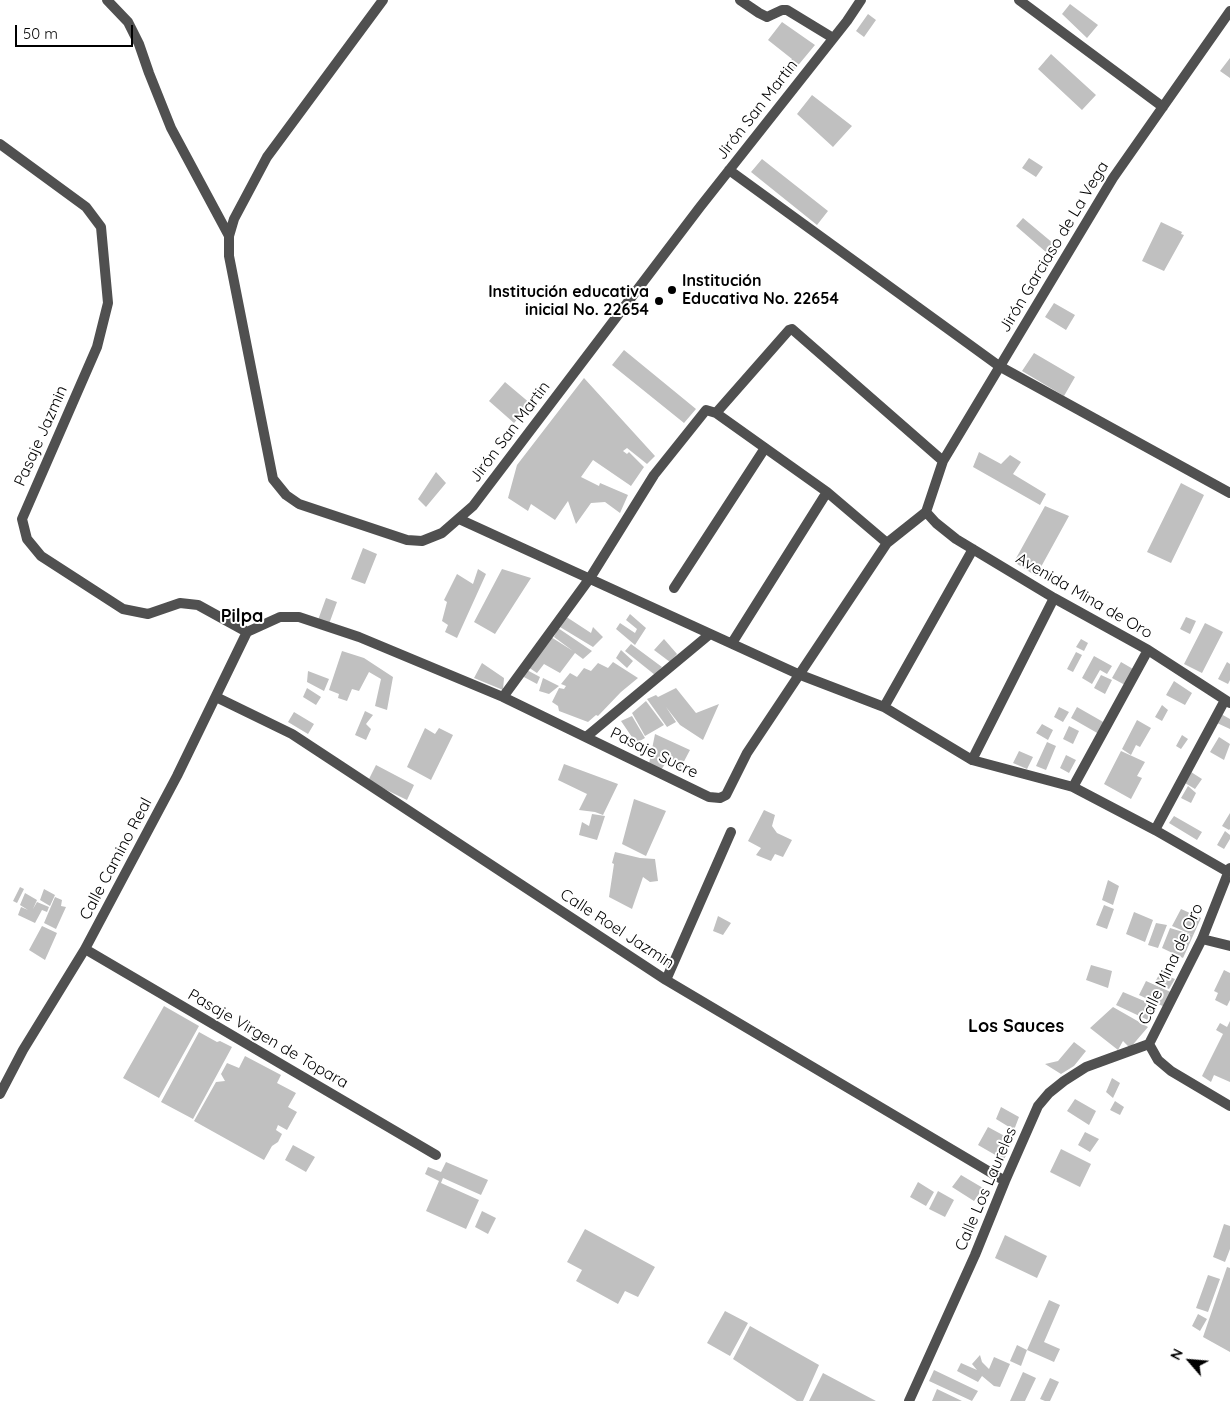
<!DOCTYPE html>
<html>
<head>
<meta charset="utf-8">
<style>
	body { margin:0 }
	#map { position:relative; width:1230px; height:1401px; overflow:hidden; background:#fff; font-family:Quicksand,sans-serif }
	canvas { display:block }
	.north { position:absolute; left:1165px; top:1336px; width:50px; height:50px; -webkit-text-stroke:4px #fff; paint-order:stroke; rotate:297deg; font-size:14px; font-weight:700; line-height:20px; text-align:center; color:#000 }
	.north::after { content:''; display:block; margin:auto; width:18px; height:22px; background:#000; clip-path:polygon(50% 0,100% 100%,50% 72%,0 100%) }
	.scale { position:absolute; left:15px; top:25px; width:118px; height:22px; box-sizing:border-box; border:2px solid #000; border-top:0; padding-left:6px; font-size:15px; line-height:18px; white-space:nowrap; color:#000; -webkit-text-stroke:4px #fff; paint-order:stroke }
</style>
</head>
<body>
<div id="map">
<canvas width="1230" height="1401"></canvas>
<div class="north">N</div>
<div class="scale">50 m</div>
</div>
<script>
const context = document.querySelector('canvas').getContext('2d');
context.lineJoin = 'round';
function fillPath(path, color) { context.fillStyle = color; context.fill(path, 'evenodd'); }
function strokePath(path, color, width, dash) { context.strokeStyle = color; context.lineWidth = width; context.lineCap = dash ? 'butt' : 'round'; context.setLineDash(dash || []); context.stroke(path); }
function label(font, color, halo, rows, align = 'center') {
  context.font = font + ' Quicksand,sans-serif'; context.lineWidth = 4; context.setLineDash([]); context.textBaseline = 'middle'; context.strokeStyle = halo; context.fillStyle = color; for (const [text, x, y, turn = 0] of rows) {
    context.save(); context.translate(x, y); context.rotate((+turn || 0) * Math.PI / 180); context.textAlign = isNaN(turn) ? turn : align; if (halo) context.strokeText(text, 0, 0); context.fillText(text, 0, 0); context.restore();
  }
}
fillPath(new Path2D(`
	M1070,4l28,21 -11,13 -25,-24z
	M868,14l8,6 -12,17 -8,-6z
	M782,22l33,23 -20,24 -6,-5 3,-5 -24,-19z
	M1051,54l45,41 -14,15 -44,-41z
	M1230,58v20l-10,-7z
	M812,95l40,31 -19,21 -36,-33z
	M1029,158l14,9 -7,10 -14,-9z
	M762,159l66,52 -11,14 -66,-53z
	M1023,218l31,26 -7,9 -31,-27z
	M1161,222l21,10 -1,2 3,1 -20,36 -22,-10z
	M1054,303l21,12 -9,15 -21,-13z
	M624,350l72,59 -12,14 -72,-58z
	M1034,353l41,24 -11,19 -42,-25z
	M584,378l71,78 -8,8 -20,-16 -4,3 4,3 2,-2 15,15 -13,19 -38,-26 -12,17 18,9 1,-3 28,12 -8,18 -15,-11 -14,1 -15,21 -8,-23 -13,19 -24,-16 -3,7 -20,-13 9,-33z
	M505,382l26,22 -17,19 -25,-22z
	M979,452l22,12 9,-9 11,7 -8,12 33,20 -6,11 -67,-38z
	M436,472l10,11 -20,24 -8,-8z
	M1181,483l23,12 -33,68 -24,-11z
	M1045,506l24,10 -33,60 -22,-14z
	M363,548l14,6 -12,30 -14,-5z
	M478,569l8,5 -29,64 -12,-6 3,-7 -6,-4 5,-19 -3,-2 13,-26 16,10z
	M502,569l29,9 -36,56 -21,-12z
	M326,598l11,4 -8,22 -11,-4z
	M630,614l16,14 -11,17 -19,-16 4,-6 15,10 2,-4 -11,-9z
	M565,616l26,17 2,-6 10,10 -10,10 -33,-20z
	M1186,617l10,4 -6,13 -10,-5z
	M1205,623l18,9 -21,41 -18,-9z
	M558,628l34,23 -9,8 -8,-6 -15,20 -16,-9 -7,9 -9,-6 23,-30 22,14 -19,-14z
	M664,639l13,15 -7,8 -16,-12z
	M1081,639l7,4 -4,8 -8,-4z
	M631,644l31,23 -7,8 -30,-24z
	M621,650l12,11 -6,7 -11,-10z
	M342,651l22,7 29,19 -6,33 -12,-4 6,-27 -12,-7 -10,19 -7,-2 -5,12 -9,-3 1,-4 -10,-4z
	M1076,652l6,3 -9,17 -6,-3z
	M1094,656l18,10 -5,8 -7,-4 -8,14 -10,-6z
	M613,662l25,16 -17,14 -23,24 -2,-1 -8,7 -29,-11 -1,-5 -6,-4 7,-14 5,1 2,-3 -5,-2 9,-11 7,4 7,-9 7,3 7,-8 10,5z
	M1121,662l12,7 -8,16 -13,-7z
	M1227,662l3,2v16l-2,4 -10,-5z
	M482,663l22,15 -1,12 -29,-12z
	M525,669l15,8 -3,7 -15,-8z
	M308,671l21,8 -5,12 -17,-9z
	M1101,675l11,5 -7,14 -11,-6z
	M543,678l16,8 -10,8 -10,-3z
	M1174,681l18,12 -7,12 -19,-10z
	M307,688l14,9 -5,8 -13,-8z
	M676,688l20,25 23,-9 -16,36 -23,-15 -14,-18 10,15 -9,5 -20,-28 9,-4 2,2z
	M646,701l18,24 -19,11 -13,-23z
	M1162,705l6,5 -6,11 -7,-4z
	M1059,707l10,5 -6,10 -9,-5z
	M1077,707l28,16 -6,11 -28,-16z
	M365,711l8,4 -7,9 5,5 -5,11 -11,-5z
	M294,712l20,12 -6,10 -20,-12z
	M1221,714l9,5v10l-13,-6z
	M632,716l13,22 -9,5 -15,-22z
	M1137,720l14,8 -11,19 -4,-2 -5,10 -9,-6z
	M1042,724l11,6 -5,10 -12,-7z
	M1069,726l10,5 -6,13 -10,-5z
	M425,728l10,6 4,-6 14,7 -22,45 -24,-13z
	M655,734l35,16 -10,19 -6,-2 -1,-7 -4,-2 -8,12 -12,-6z
	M1182,735l6,4 -7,10 -5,-3z
	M1219,737l11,7 -6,16 -14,-8z
	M1047,742l9,4 -10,24 -10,-4z
	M1019,751l14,6 -6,12 -14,-6z
	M1121,751l24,11 -8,14 5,2 -11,21 -27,-15z
	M1066,755l10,5 -7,13 -9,-5z
	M564,764l54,20 -15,31 -8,-3 -16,-2 8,-16 -29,-14z
	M376,765l38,20 -7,15 -39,-19z
	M1191,772l11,7 -7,10 -10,-6z
	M1188,786l8,7 -5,10 -10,-5z
	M634,799l32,12 -20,45 -24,-12z
	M764,810l11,5 -3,11 5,7 15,7 -9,17 -8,-3 -4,7 -15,-6 5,-7 -13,-7z
	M1230,813v16l-1,1 -7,-4z
	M592,814l13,2 -8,24 -18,-5 3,-13 7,4z
	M1174,816l28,16 -5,8 -28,-17z
	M1225,831l5,4v4l-6,10 -7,-4z
	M615,852l25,6 15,1 3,22 -8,1 -7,-5 -11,32 -23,-12 5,-33 -2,-1z
	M1108,880l11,6 -6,19 -11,-5z
	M20,887l4,2 -7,14 -4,-2z
	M44,889l11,6 -5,11 -10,-6z
	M25,893l12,7 -4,9 4,-7 12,5 -2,5 -5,-2 -7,13 -17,-8 3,-8 7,3 -8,-5z
	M55,897l7,3 -1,6 5,1 -10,22 -12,-6z
	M1104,905l10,4 -7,20 -11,-4z
	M1181,909l20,9 -18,40 -21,-10 8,-20 23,7 -21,-9z
	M1134,912l19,8 -8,22 -19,-8z
	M718,916l13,7 -8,12 -10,-4z
	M1156,923l11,2 -9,23 -10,-3z
	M42,926l15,7 -12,27 -16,-10z
	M1091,965l21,6 -4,17 -22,-8z
	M1224,970l6,3v27l-3,6 -12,-6 3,-7 -4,-2z
	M1160,973l15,6 -6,10 -14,-7z
	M1146,981l27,12 -6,15 -28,-13z
	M1123,992l33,14 -6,15 -34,-16z
	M164,1006l35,20 -40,72 -36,-20z
	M1113,1007l35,20 -18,21 -7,-7 -5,9 -28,-22z
	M1230,1021v61l-16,-7 -3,7 -9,-6 21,-42 -7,-4 4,-7 7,4z
	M199,1032l18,10 3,-1 12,6 -39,72 -32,-17z
	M1074,1042l12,9 -12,15 -13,8 -16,-10 13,-3z
	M245,1056l36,19 -4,8 19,10 -8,14 9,5 -10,18 -9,-5 -2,5 6,4 -4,8 -6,4 -8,14 -70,-39 22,-39 9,-1 -4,-7 6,-11 12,5z
	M1112,1078l8,5 -7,15 -7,-6z
	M1075,1099l21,12 -7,14 -22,-14z
	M1115,1101l9,6 -4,8 -10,-5z
	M1001,1107l18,10 -5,13 -18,-11z
	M988,1127l24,13 -8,20 -26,-15z
	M1085,1132l14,7 -9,13 -12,-7z
	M293,1145l22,12 -9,15 -21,-12z
	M1061,1149l30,15 -11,23 -30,-15z
	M446,1162l42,18 -7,15 -38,-17 -2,5 38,17 -13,29 -40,-18 13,-30 -14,-7 3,-7 13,5z
	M961,1175l22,13 -9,13 -22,-14z
	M918,1182l16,10 -8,14 -16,-9z
	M938,1191l16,9 -9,17 -16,-8z
	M482,1211l14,7 -8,16 -13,-7z
	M1224,1224l6,2v23l-5,13 -12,-5z
	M585,1229l70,38 -17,30 -13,-6 -7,13 -42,-23 6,-11 -15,-8z
	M1005,1235l42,21 -10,22 -42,-20z
	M1227,1267l3,1v84l-27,-15z
	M1208,1275l12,4 -12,33 -12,-4z
	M1049,1300l11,5 -16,37 16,7 -6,13 -27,-12 -6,16 -11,-5 7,-16 10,5z
	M725,1311l23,12 -18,33 -23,-13z
	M1198,1314l9,5 -7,12 -8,-5z
	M750,1326l69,39 -16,36h-6l-64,-42z
	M980,1355l2,7 7,7 5,-12 16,7 -10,23 -6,-1 -12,-10 -4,6 -21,-11 4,-8 16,7 -5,-6z
	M934,1370l44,21 -6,10 -43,-20z
	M1023,1372l13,6 -11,23h-15z
	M823,1373l53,28h-67z
	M1050,1378l9,4 -9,19h-5l-5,-2z
	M937,1389l25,12h-30z`), '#c0c0c0');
strokePath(new Path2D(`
	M107,0l21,22 11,22 10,29 22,55 58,108
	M383,0l-116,157 -33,62 -5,17v20l44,223 13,16 13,9 108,36 15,1 20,-8 31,-27 227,-299 147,-186 14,-21
	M740,0l19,13 8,4 15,-7h5l46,28
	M1019,0l144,107
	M0,144l86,63 15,20 7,76 -11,44 -75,172 5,20 14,17 82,53 25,5 32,-11 18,2 49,27
	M729,170l270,196 231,127
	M716,413l73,-83 3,-1 151,132
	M926,512l17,-51 170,-283 117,-167
	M926,512l10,11 20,16 98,59 94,52 82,53
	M459,519l339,155 86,33 88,53 101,27 82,43 73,42
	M674,588l91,-140
	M247,632l33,-15h19l60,20 144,60 206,100 11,1 6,-3 21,-42 140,-210 39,-31
	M732,643l95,-151
	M216,697l76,37 374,246 339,201
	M503,697l87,-119 64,-103 52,-65 10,3 111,79 60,51
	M884,707l89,-158
	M586,737l124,-103
	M972,760l82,-162
	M1073,787l75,-137
	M1155,830l70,-130
	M1202,939l28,7
	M85,949l351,206
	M666,980l65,-148
	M1149,1044l53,-105 28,-71
	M1149,1044l9,16 13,11 59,35
	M0,1094l23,-44 62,-101 92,-173 70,-144
	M909,1401l66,-146 30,-74 33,-75 11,-13 15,-12 22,-14 63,-23`), '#505050', 10);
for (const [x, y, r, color] of [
	[672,290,5,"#000"],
	[659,301,5,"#000"]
]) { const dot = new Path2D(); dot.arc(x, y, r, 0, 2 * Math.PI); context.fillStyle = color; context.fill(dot); strokePath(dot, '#fff', 2); }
label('16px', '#000', '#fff', [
	["Jirón San Martin",757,110,-52],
	["Jirón Garciaso de La Vega",1054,247,-59],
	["Jirón San Martin",510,432,-53],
	["Pasaje Jazmin",41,436,-66],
	["Avenida Mina de Oro",1084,596,30],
	["Pasaje Sucre",654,753,26],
	["Calle Camino Real",116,859,-62],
	["Calle Roel Jazmin",617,929,33],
	["Calle Mina de Oro",1171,964,-65],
	["Pasaje Virgen de Topara",268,1039,30],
	["Calle Los Laureles",986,1189,-67]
]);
label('bold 16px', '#000', '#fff', [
	["Institución",682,281],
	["Educativa No. 22654",682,299],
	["Institución educativa",649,292,"right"],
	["inicial No. 22654",649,310,"right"]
], 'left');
label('bold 18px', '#000', '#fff', [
	["Pilpa",242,617],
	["Los Sauces",1016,1027]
]);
</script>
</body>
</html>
